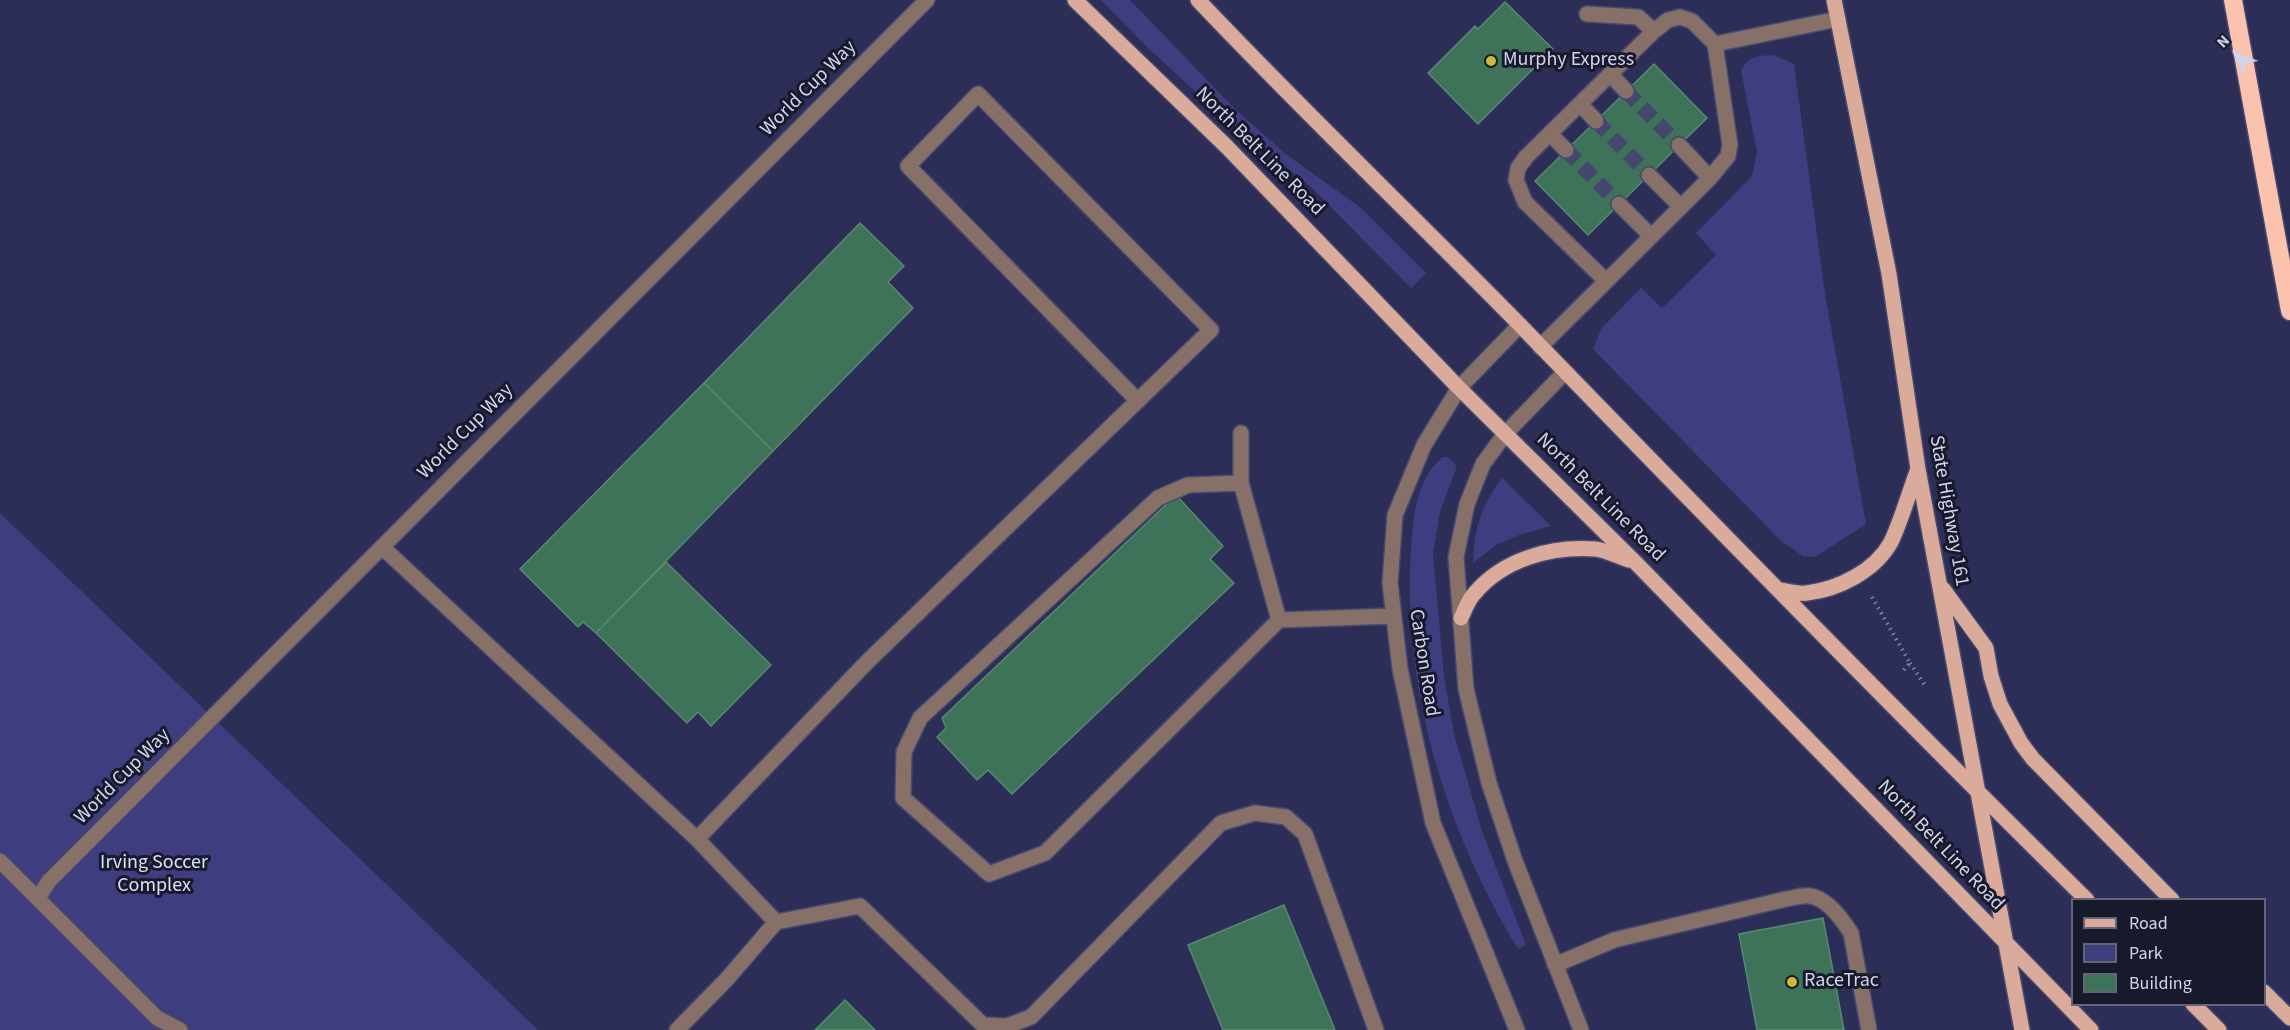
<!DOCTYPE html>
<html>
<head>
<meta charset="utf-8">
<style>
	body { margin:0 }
	#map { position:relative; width:2290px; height:1030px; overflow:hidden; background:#2d2e57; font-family:"Source Sans 3",sans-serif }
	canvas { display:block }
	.legend { position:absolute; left:2071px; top:898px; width:195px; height:108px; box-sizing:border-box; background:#18192b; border:2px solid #626479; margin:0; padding:8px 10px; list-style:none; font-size:18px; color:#d2d4ee }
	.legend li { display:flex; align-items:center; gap:12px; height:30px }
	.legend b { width:30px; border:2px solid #626479 }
	.north { position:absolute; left:2206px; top:24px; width:60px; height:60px; -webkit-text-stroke:4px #18192b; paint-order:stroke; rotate:314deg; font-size:16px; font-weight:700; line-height:24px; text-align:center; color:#d2d4ee }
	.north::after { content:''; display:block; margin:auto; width:21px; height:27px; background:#d2d4ee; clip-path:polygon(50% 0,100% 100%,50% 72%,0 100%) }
</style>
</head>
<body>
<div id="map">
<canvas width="2290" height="1030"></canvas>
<ul class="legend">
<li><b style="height:8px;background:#daab9a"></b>Road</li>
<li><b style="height:16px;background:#3e3d7f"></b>Park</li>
<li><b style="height:16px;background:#3e7359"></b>Building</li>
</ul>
<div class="north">N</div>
</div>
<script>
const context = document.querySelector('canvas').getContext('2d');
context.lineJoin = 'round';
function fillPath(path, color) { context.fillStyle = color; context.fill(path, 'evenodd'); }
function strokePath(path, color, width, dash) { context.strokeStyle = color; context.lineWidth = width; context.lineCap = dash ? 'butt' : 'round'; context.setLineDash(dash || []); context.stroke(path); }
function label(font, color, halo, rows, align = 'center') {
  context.font = font + ' "Source Sans 3",sans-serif'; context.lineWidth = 6; context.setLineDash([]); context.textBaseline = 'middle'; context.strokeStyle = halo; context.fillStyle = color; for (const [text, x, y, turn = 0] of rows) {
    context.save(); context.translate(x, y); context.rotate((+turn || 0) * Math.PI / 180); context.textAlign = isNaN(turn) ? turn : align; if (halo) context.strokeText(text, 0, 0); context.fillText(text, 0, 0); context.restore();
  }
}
fillPath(new Path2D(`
	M1101,0h29l105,109 52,46 74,53 65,65 -15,15 -98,-99 -106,-87 -59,-54z
	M1773,55l21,9 31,230 41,230 -51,33 -12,-1 -22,-15 -188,-192 8,-20 40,-41 21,20 54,-53 -20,-22 56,-57 5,-24 -16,-82c7,-14 18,-14 32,-15z
	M1443,457h5l9,9 -17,46 -7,42 11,122 10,58 28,97 44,114 -8,4c-72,-119 -116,-260 -107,-400 2,-31 5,-71 32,-92z
	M1502,478l49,48 -32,9 -23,10 -23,18c2,-37 7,-55 29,-85z
	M0,513l538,517h-538z`), '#3e3d7f');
const building = new Path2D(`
	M1505,2l48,47 -75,75 -50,-51 47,-47 3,3z
	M1654,64l53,54 -119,117 -53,-54z
	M860,223l44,43 -16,16 25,26 -140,143 -69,-68z
	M704,383l69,68 -177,182 -13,-11 -5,5 -58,-58z
	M1176,495l47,51 -13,13 24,24 -222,211 -24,-24 -11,10 -40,-43 9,-9 -4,-10z
	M666,562l105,103 -60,61 -13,-14 -11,11 -91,-90z
	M1284,905l51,125h-112l-35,-85z
	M1823,918l21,112h-87l-18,-96z
	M845,1000l30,30h-60z`);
fillPath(building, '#3e7359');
strokePath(building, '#568b70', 1.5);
strokePath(new Path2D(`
	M1626,91l53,54
	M1596,121l53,54
	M1566,150l53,54`), '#46476e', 15, [15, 8]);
const minor = new Path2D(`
	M1587,14l51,3 16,14
	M1715,44l123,-25
	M1610,74l16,17
	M1580,104l16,17
	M1550,134l16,16
	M1679,145l31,33
	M1649,175l32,32
	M1619,204l32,32
	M1540,347l170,-169 18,-22 2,-11 -15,-101 -23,-23 -12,-4 -12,3 -14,11 -128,126 -8,11 -2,12 9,22 81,79
	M1565,372l-60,62 -22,30 -16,40 -11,53 10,132 23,94 26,78 66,169
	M1241,433v50
	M382,547l315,292 79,83 -49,57 -50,51
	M1279,620l-38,-137 -53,2 -30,13 -238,220 -16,34 -1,46 86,76 56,-21 234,-233 114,-4
	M697,839l171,-178 343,-331 -233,-236 -70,72 230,235
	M0,861l157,157 23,12
	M38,898l11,-17 69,-69 809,-812
	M776,922l84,-16 123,119 24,1 24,-9 190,-194 34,-10 31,4 19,17 71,196
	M1555,965l59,-25 172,-41c7,-1 16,-4 24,-3 17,2 32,23 41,37l18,97
	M1517,1030l-84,-207 -33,-154 -10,-86 5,-68 29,-70 35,-57 61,-63`);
const major = new Path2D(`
	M1075,0l152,147 232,241 177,175 455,467
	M1198,0c105,111 215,216 322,325 187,193 375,386 567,575
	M1834,0l55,274 29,195 104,561
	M1943,589l43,59 5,28 9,28 21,39 12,16 139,141
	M1780,590c8,1 18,4 27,3 32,-4 68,-22 84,-51 11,-23 18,-50 27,-73
	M1461,618c4,-8 7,-18 13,-24 29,-35 77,-48 121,-45 11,1 24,8 34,11
	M2264,992l26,26
	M2193,1004l26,26`);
const highway = new Path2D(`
	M2233,0l57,311`);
strokePath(minor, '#47496f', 18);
strokePath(major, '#47496f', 18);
strokePath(highway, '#47496f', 21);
strokePath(new Path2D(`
	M1872,597l38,66 -8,9
	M1910,663l16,24`), '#8283a4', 4, [1.5, 4.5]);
strokePath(minor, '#877067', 15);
strokePath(major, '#daab9a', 15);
strokePath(highway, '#fbc2ad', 18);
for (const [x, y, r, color] of [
	[1491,61,6,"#ccb939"],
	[1792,982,6,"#ccb939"]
]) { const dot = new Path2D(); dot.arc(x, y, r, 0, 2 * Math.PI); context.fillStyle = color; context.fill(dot); strokePath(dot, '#18192b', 2); }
label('20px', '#d2d4ee', '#18192b', [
	["Murphy Express",1503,61],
	["RaceTrac",1804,982]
], 'left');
label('20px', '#d2d4ee', '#18192b', [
	["World Cup Way",809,89,-45],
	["North Belt Line Road",1259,152,45],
	["World Cup Way",466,432,-45],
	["North Belt Line Road",1600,498,45],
	["State Highway 161",1948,511,80],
	["Carbon Road",1423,663,81],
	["World Cup Way",123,777,-45],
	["North Belt Line Road",1940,846,46]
]);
label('20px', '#dde0f7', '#18192b', [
	["Irving Soccer",154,864],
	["Complex",154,887]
]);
</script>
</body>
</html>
